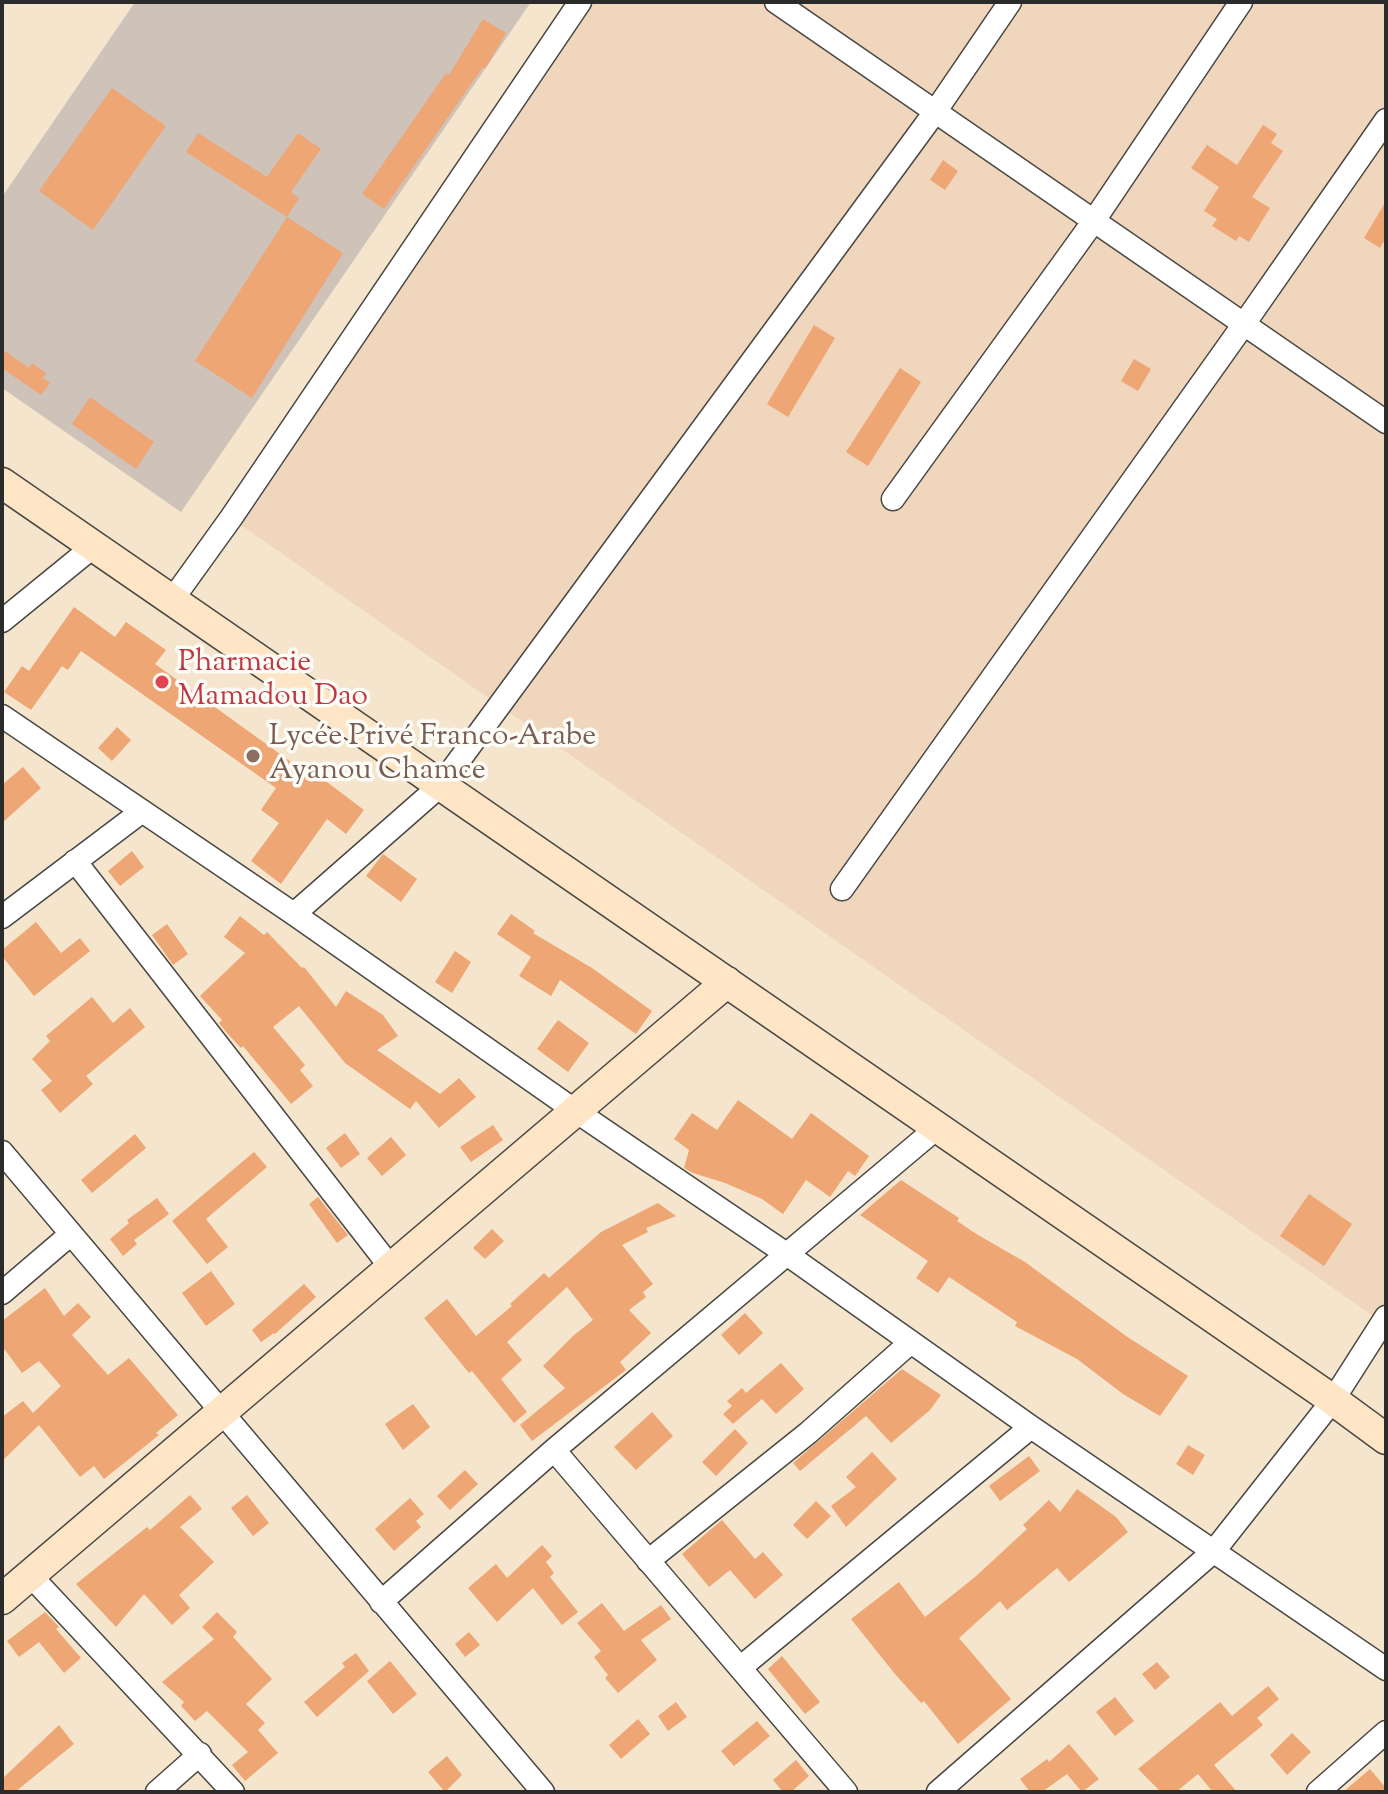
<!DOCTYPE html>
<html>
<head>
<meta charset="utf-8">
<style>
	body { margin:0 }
	#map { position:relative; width:1388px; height:1794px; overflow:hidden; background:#f4e5cc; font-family:"Sorts Mill Goudy",serif }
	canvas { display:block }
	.frame { position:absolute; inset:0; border:4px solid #2b2b2b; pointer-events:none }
</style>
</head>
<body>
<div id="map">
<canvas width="1388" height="1794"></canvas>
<div class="frame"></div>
</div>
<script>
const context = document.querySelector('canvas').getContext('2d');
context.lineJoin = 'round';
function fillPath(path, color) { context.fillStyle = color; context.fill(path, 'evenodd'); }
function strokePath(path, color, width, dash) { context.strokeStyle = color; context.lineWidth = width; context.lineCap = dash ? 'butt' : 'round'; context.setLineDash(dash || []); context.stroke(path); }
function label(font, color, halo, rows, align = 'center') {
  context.font = font + ' "Sorts Mill Goudy",serif'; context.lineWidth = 7; context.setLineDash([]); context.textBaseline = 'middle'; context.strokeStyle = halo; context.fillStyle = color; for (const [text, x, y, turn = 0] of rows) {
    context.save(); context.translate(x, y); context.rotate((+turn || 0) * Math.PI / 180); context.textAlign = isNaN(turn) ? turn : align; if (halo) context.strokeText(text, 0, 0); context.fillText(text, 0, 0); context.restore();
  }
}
fillPath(new Path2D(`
	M580,2h806v1323l-1155,-807z`), '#f0d6bc');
fillPath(new Path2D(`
	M135,2h396l-350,510 -179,-124v-191z`), '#cec2b9');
fillPath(new Path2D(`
	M483,19l23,14 -21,36 -2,-2 -99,142 -22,-15 84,-121 3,2z
	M112,88l54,38 -73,104 -54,-39z
	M1263,125l14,9 -6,9 12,8 -31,46 18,11 -21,34 -10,-6 -3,5 -24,-15 5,-7 -13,-8 15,-24 -28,-19 16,-23 30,20z
	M198,133l69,44 31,-44 23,16 -30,43 8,6 -12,19 -101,-65z
	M943,160l15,11 -13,19 -15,-10z
	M1386,201v37l-6,10 -16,-10z
	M287,217l56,36 -91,145 -57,-37z
	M814,325l21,13 -47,79 -21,-13z
	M2,349l27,19 3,-5 14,10 -3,5 7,5 -9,12 -39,-27z
	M1134,359l17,10 -13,22 -17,-10z
	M900,368l21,14 -53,84 -22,-14z
	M90,397l64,45 -18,27 -64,-45z
	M74,607l41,30 11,-15 40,28 -11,14 157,113 3,-4 49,37 -18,24 -19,-15 -46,65 -30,-23 28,-38 -18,-13 15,-22 -195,-137 -13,19 -6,-4 -31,44 -27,-18 18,-26 7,5z
	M117,727l14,13 -19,21 -14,-13z
	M23,767l18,21 -39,35v-38z
	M132,851l12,16 -24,19 -12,-15z
	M383,854l34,25 -16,23 -35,-26z
	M511,914l24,17 -2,2 59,35 60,43 -16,23 -76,-54 -9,16 -32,-20 12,-19 -34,-23z
	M240,916l24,19 3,-3 35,36 2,-1 32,40 10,-16 37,24 15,21 -21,14 63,44 19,-16 17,19 -37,31 -23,-27 -6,8 -65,-46 -46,-57 -26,21 32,38 -5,5 13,16 -22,18 -48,-58 -2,2 -14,-15 -8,-10 3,-3 -22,-24 45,-43 -21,-16z
	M36,922l25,31 19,-15 10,13 -56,45 -32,-40v-6z
	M167,924l21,30 -15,11 -21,-30z
	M455,951l16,11 -19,31 -17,-11z
	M92,997l21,26 17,-15 15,19 -59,49 7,8 -33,29 -19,-23 11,-9 -20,-22 18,-18 -4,-5z
	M558,1020l31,23 -21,29 -31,-23z
	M738,1100l54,39 19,-26 58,43 -14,20 -7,-5 -18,26 -24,-17 -23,34 -21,-15 -37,-16 -32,-10 -9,-5 5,-18 -15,-11 18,-26 25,17z
	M493,1125l10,15 -32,22 -11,-15z
	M345,1133l15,21 -19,14 -15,-20z
	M135,1134l11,14 -54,45 -11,-13z
	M391,1137l15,18 -24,21 -15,-18z
	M254,1152l13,15 -61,52 22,28 -21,17 -35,-43z
	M901,1180l58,38 -2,3 21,14 47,27 101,74 62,40 -28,40 -37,-22 -46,-35 -62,-33 2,-4 -68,-45 -11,16 -22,-15 12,-17 -68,-46z
	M1309,1194l43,30 -28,42 -44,-30z
	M318,1197l30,38 -11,8 -28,-39z
	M157,1198l12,16 -35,26 3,4 -14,12 -13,-17 19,-16 -2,-3z
	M658,1203l18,13 -30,12 2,4 -26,13 31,39 -10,8 3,5 -17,13 22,23 -31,29 6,8 -94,71 -12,-16 45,-37 -22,-22 30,-30 20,-16 -26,-33 -60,55 15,18 -21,19 26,33 -13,11 -42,-52 -3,2 -45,-55 23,-19 29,37 36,-30 -2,-2 34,-31 5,5 52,-46z
	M492,1229l12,12 -19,18 -12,-11z
	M211,1271l24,33 -29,22 -24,-33z
	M304,1284l12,13 -41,37 -1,-1 -13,9 -9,-12z
	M45,1288l19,28 14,-13 13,14 -19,18 36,40 21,-17 49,57 -22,18 3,2 -55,44 -10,-13 -14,11 -41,-52 -37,36v-44l21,-16 10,12 28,-27 -22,-25 -17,12 -20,-27v-25z
	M745,1313l18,20 -24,22 -18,-20z
	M781,1363l23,26 -28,25 -14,-15 -29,25 -10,-10 9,-8 -5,-5 15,-13 4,5z
	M902,1369l39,26 -11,15 -39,33 -25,-27 -66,55 -7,-8z
	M413,1404l17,23 -27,23 -18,-26z
	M652,1412l21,24 -37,34 -22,-23z
	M735,1429l13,14 -32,33 -14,-14z
	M1188,1445l17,10 -12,20 -17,-11z
	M872,1452l25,27 -51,48 -15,-21 25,-19 -10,-10z
	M1029,1456l11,15 -40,30 -11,-15z
	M465,1470l13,14 -28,26 -13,-14z
	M1077,1489l39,28 12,15 -59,50 -12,-14 -50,42 -7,-9 -41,37 52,61 -53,45 -34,-43 -3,2 -26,-29 -44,-55 48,-37 26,35 50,-40 52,-48 -4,-4 26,-25 11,12z
	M190,1495l12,14 -22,18 34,35 -35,33 11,13 -18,17 -28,-31 -28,33 -40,-43 71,-57 3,3z
	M247,1495l22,28 -16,13 -22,-28z
	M410,1498l14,16 -8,7 5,6 -27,24 -19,-22z
	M816,1501l15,15 -24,23 -14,-14z
	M722,1520l33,39 8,-7 20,23 -28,24 -25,-29 -21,17 -27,-33z
	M542,1545l10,11 -6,6 8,11 -4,4 28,35 -16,13 -29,-37 -36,34 -29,-34 28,-24 11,14z
	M602,1603l22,28 37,-26 10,14 -30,21 16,20 -39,33 -13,-15 3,-3 -14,-18 7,-6 -24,-28z
	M45,1612l14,15 -3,2 25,29 -17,15 -25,-31 -20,15 -12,-16z
	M217,1612l20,20 -4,5 39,42 -26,25 19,19 -7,7 20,23 -33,28 -13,-16 16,-13 -41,-41 -12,10 -14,-15 3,-4 -22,-20 52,-43 -12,-12z
	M469,1632l11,13 -15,12 -10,-13z
	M356,1653l13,18 -52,46 -13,-15 41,-35 -3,-4z
	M782,1656l38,46 -15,12 -37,-45z
	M390,1661l27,33 -24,20 -26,-33z
	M1157,1662l13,15 -15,13 -13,-16z
	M1268,1686l11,13 -22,19 6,7 -49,40 23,27h-24l-15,-18 -22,18h-15l-23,-23 82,-67 12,14z
	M1115,1697l19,24 -19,15 -19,-24z
	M676,1702l11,15 -19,14 -10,-15z
	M638,1719l12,15 -29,25 -12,-14z
	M757,1721l13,15 -36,30 -13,-15z
	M59,1725l15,19 -59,48h-13v-13z
	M1292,1733l19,19 -24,23 -17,-20z
	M1069,1744l30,35 -17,13 -15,-18 -25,18h-12l-10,-13 27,-20 2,3z
	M447,1756l15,19 -17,17 -17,-20z
	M796,1760l13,16 -18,16h-8l-10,-12z
	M1370,1769l16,19v4h-43z`), '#eea675');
const street = new Path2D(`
	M776,2l610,420
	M893,499l200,-277 148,-220
	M172,600l59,-82 349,-516
	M2,621l92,-75
	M2,716l292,198 283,198 211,143 243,172 355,242
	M75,861l317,408
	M842,889l402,-565 142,-204
	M294,914l147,-129 494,-673 75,-110
	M2,917l139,-105
	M2,1152l541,640
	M2,1293l69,-59
	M554,1450l292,342
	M648,1561l160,-128 103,-91
	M30,1575l203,217
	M381,1602l173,-152 384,-323
	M740,1668l291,-241
	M157,1792l43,-38
	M938,1792l276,-241 119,-151 53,-83
	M1318,1792l68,-60`);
const secondary = new Path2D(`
	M2,483l1331,917 53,39
	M2,1599l725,-617`);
strokePath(street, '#494743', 25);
strokePath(secondary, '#494743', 33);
strokePath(street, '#fff', 22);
strokePath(secondary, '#fee5c5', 30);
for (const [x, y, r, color] of [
	[162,682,8,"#e0444e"],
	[253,756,8,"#8d6e63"]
]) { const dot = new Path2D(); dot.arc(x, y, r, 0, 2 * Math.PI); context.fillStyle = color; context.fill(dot); strokePath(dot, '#fdfcf7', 3); }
label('30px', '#be3a42', '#fdfcf7', [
	["Pharmacie",178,665],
	["Mamadou Dao",178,699]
], 'left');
label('30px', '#785e54', '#fdfcf7', [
	["Lycée Privé Franco-Arabe",269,739],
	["Ayanou Chamce",269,773]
], 'left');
</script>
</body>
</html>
